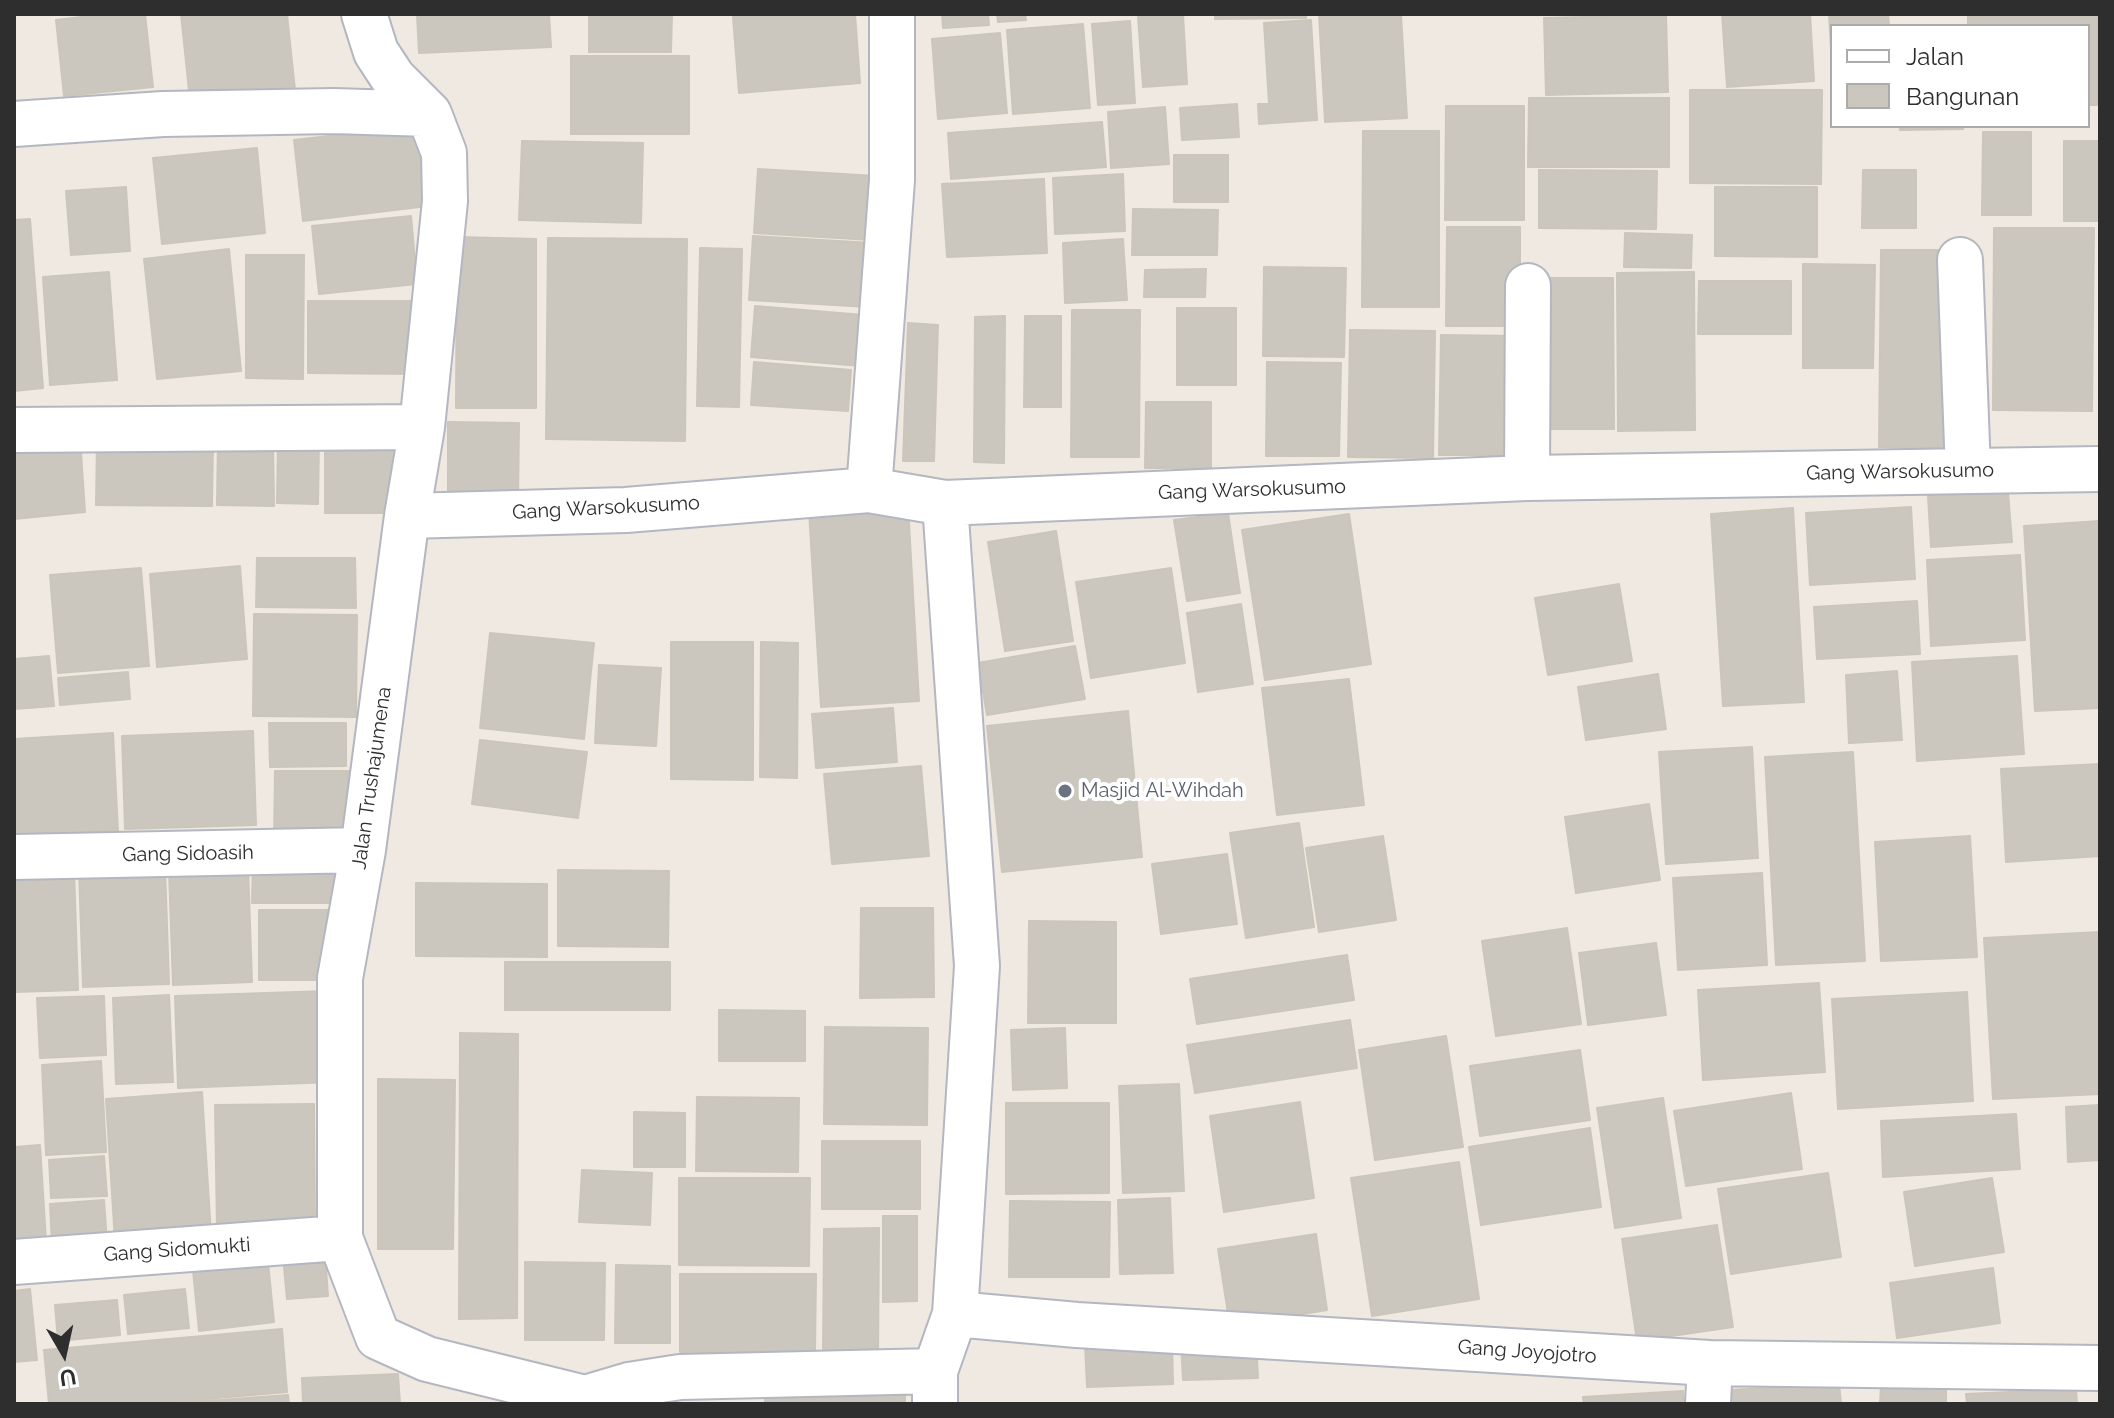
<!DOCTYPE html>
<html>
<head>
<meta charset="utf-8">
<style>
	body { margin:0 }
	#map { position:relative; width:2114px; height:1418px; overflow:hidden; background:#efe9e1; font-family:Raleway,sans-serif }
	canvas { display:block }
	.frame { position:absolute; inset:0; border:16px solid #2e2e2e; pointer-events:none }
	.legend { position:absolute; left:1830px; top:24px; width:260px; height:104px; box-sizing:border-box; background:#fff; border:2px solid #ababab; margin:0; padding:10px 14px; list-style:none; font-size:24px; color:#2e2e2e }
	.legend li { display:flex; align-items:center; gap:16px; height:40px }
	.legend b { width:40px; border:2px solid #ababab }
	.north { position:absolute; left:24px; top:1314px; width:80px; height:80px; -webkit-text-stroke:6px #fff; paint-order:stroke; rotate:171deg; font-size:22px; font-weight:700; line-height:32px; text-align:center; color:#2e2e2e }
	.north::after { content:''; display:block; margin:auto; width:28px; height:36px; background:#2e2e2e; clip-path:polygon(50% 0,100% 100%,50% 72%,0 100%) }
</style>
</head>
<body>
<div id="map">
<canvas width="2114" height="1418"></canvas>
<div class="frame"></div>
<ul class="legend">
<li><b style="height:10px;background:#fff"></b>Jalan</li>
<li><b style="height:22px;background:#cbc7bf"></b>Bangunan</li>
</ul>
<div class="north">U</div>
</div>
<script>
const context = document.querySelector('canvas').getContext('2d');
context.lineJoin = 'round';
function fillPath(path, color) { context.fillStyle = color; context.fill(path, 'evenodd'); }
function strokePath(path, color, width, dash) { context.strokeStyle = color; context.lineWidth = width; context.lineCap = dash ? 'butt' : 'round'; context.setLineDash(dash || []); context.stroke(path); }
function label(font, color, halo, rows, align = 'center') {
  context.font = font + ' Raleway,sans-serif'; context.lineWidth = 8; context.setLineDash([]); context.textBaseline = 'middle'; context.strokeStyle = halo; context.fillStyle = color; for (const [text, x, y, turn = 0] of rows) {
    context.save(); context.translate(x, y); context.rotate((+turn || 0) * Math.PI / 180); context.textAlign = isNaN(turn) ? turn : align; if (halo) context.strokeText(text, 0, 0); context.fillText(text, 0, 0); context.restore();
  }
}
const building = new Path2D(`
	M107,14h38l8,73 -89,9 -8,-76z
	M181,14h106l9,86 -105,10z
	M417,14h132l2,33 -132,6z
	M589,14h83l-1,38h-82z
	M767,14h88l5,69 -121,10 -6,-76z
	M942,14h46l1,11 -46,3z
	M997,14h28l1,6 -28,2z
	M1183,14l4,70 -44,3 -5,-71z
	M1215,14h91v4l-91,1z
	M1319,14h82l6,104 -82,4z
	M1722,14h88l4,67 -87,6z
	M1829,14h59l1,12h-57v39z
	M1968,14h129v91h-9v-79h-120z
	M1666,15l2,77 -122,3 -2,-77z
	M1311,20l6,100 -58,4 -1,-20h11l-5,-81z
	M1130,21l5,82 -37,2 -6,-81z
	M1083,24l7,84 -77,6 -6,-84z
	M1000,33l7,80 -69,6 -6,-80z
	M571,56h118v78h-118z
	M1690,90h132l-1,94 -131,-1z
	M1529,98h140v69h-141z
	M1237,104l2,33 -57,3 -2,-32z
	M1446,106h78v114h-79z
	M1165,107l4,57 -58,4 -3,-56z
	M1102,122l4,45 -155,12 -3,-46z
	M418,126l10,80 -125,15 -9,-81z
	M1900,126h64l-1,3 -63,1z
	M1363,131h76v176h-77z
	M1983,132h48v83h-49z
	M522,141l121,2 -2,80 -122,-3z
	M2064,141h36v80h-36z
	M257,148l8,85 -103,11 -9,-86z
	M1174,155h54v47h-54z
	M758,169l118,7 -4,64 -118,-7z
	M1539,170l118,1 -1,58 -117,-1z
	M1863,170h53v58h-54z
	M1123,174l2,57 -70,3 -2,-56z
	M1044,179l3,74 -100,4 -5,-73z
	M126,187l4,64 -59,4 -5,-64z
	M1715,187h102v70l-102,-1z
	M1133,209l85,1 -1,45h-85z
	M411,216l6,68 -98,10 -7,-68z
	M30,219l13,169 -29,3v-171z
	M1447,227h73v99h-74z
	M1994,228h100l-2,183 -99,-1z
	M1625,233l67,2 -1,33 -67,-1z
	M753,236l120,7 -4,64 -120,-7z
	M457,237l79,2v169h-80z
	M548,238l139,1 -2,202 -139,-2z
	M1123,239l4,61 -62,3 -2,-60z
	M700,248l42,1 -3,158 -42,-1z
	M229,249l12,122 -84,8 -13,-120z
	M1881,250h74l-1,198 -75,-1z
	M246,255h58l-1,124 -57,-1z
	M1803,264l72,1 -2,103h-70z
	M1264,267l82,1 -2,89 -81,-1z
	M1206,269l-1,28h-61l1,-27z
	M109,272l8,108 -67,5 -7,-108z
	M1694,272l1,158 -77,1 -1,-158z
	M1546,278h67l1,151h-67z
	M1699,281h92v53h-93z
	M308,301h109l-1,73 -108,-1z
	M755,306l109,9 -3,51 -110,-9z
	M1177,308h59v77h-59z
	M1072,310h68l-1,147h-68z
	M1005,316l-1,147 -30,-1 1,-145z
	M1025,316h36v91h-37z
	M908,323l30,2 -4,136h-31z
	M1350,330l85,1 -2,127 -85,-1z
	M1441,335l78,1 -2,119h-78z
	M754,362l97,8 -3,41 -97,-6z
	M1267,362l74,1 -2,93h-73z
	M1146,402h65v66h-66z
	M448,422l71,1 -1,77 -70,-1z
	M325,434l71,1v78h-71z
	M80,438l5,74 -71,7v-75z
	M218,438h55l1,68 -57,-1z
	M319,439l-1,65 -41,-1 1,-63z
	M97,440l116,2 -1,64 -116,-1z
	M2008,492l4,50 -81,5 -3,-51z
	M908,505l11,196 -98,6 -12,-196z
	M1911,507l4,72 -105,6 -4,-72z
	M1793,508l11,194 -81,4 -12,-192z
	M1228,513l12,80 -53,8 -13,-81z
	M1349,514l22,150 -106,16 -23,-150z
	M2100,521v187l-65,3 -11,-185z
	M1056,531l17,110 -68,10 -17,-109z
	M2020,555l5,85 -94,6 -4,-86z
	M257,558h98l1,50 -100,-1z
	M240,566l7,93 -90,8 -7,-93z
	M141,568l8,98 -91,7 -8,-98z
	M1171,568l14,95 -94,15 -15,-96z
	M1619,584l13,77 -84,14 -13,-77z
	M1917,601l3,53 -103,5 -3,-52z
	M1241,604l12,80 -55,8 -11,-79z
	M254,614l103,1 -1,102 -103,-1z
	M490,633l104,10 -10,96 -104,-11z
	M671,642h82v138l-82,-1z
	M761,642l37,1 -1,135 -37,-1z
	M1075,646l10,53 -98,16 -9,-52z
	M49,656l5,50 -40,3v-50z
	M2017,656l7,98 -107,7 -5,-99z
	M599,665l62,3 -5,78 -61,-3z
	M1897,671l5,69 -53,3 -3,-68z
	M128,672l2,27 -70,6 -2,-27z
	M1658,674l8,55 -80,11 -8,-53z
	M1349,679l15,126 -87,10 -15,-127z
	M893,708l4,54 -81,6 -4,-54z
	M1128,711l14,146 -140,15 -15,-146z
	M269,723h77v43l-76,1z
	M253,731l3,94 -131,4 -3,-93z
	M113,733l5,98 -104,5v-97z
	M480,740l107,12 -9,66 -106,-14z
	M1752,747l6,111 -92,6 -7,-112z
	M1853,752l12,209 -89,4 -11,-208z
	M2100,764v92l-94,6 -5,-93z
	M921,766l8,90 -97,8 -8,-90z
	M275,771h76v70h-77z
	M1649,804l11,76 -84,13 -11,-76z
	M1299,823l15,104 -68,11 -16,-105z
	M1383,836l13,84 -77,12 -13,-84z
	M1970,836l7,121 -96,4 -6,-119z
	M1227,854l10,70 -76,10 -9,-70z
	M253,862h88l1,41h-90z
	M165,867l4,117 -86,3 -4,-117z
	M248,867l4,115 -79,3 -4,-115z
	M74,870l4,120 -64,2v-120z
	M558,870l111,1 -1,76 -110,-1z
	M1762,873l5,92 -89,5 -5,-92z
	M416,883l131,1v73l-131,-1z
	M861,908h72l1,89 -74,1z
	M259,910h74l1,70h-75z
	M1029,921l87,1v101h-88z
	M1567,928l14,96 -85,12 -14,-95z
	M2100,932v162l-107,5 -9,-161z
	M1656,943l10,72 -78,10 -9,-72z
	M1347,955l7,45 -157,24 -7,-45z
	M505,962h165v48h-165z
	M1819,983l6,89 -122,8 -5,-90z
	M328,991l3,91 -153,6 -3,-92z
	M1967,992l6,109 -135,8 -6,-110z
	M169,995l4,87 -57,2 -3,-86z
	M104,996l2,59 -66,3 -3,-60z
	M719,1010l86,1v50h-86z
	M1350,1020l7,48 -162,25 -8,-48z
	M825,1027l103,1 -1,97 -103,-1z
	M1065,1028l2,60 -54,2 -2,-60z
	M460,1033l58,1 -1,284 -58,1z
	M1446,1036l17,111 -88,13 -16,-110z
	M1580,1050l10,70 -110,16 -10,-70z
	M101,1061l5,91 -60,3 -4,-90z
	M378,1079l77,1 -2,169h-75z
	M1179,1084l5,107 -61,2 -4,-107z
	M202,1092l9,142 -96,7 -9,-142z
	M1791,1093l11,76 -116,17 -12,-75z
	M697,1097l102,1 -1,74 -102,-1z
	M1663,1098l18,120 -66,10 -18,-120z
	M1300,1102l14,96 -90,14 -14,-96z
	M1006,1103h103v90l-103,1z
	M314,1104l1,123 -98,2 -2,-124z
	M2100,1105v55l-32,2 -2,-55z
	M634,1112l51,1v54h-51z
	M2016,1114l4,55 -137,8 -2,-56z
	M1590,1128l11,79 -120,18 -12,-78z
	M822,1141h98v68h-98z
	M40,1145l6,96 -32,2v-96z
	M104,1156l3,40 -56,2 -2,-38z
	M1459,1162l20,137 -107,17 -21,-138z
	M582,1170l70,3 -2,52 -71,-3z
	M1828,1173l13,84 -110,17 -13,-85z
	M679,1178h131l-1,88 -130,-1z
	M1992,1178l12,74 -89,14 -11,-74z
	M1170,1198l3,75 -53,1 -2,-74z
	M104,1200l3,42 -55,3 -2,-41z
	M1010,1201l100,1 -1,75h-100z
	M883,1216h34v85l-34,1z
	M1717,1225l16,102 -96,14 -15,-102z
	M879,1228l-1,129 -55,-1 1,-127z
	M1316,1234l11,76 -97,16 -12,-77z
	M325,1254l3,42 -41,3 -4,-42z
	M268,1262l6,60 -75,9 -6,-61z
	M525,1262l80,1 -1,77h-79z
	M616,1265l54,1v77h-55z
	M1993,1268l7,55 -103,15 -7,-55z
	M680,1274h136l-1,78h-135z
	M30,1289l7,71 -23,2v-71z
	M185,1289l4,39 -61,6 -4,-39z
	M117,1300l3,35 -62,6 -3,-36z
	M282,1329l5,63 -140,12h-98l-5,-54z
	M1256,1338l2,40 -75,2 -2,-38z
	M1172,1341l1,43 -86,3 -2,-43z
	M398,1374l2,30h-97l-1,-26z
	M765,1381h140v23h-140z
	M1839,1383l2,21h-125v-13z
	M1881,1385l65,2v17h-66z
	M2076,1389l1,15h-110l-1,-10z
	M1683,1391l1,13h-100l-1,-7z
	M288,1395l1,9h-124z`);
fillPath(building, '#cbc7bf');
strokePath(building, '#cbc5ba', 2);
const minor = new Path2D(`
	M364,14l12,38 17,26 36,36 15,39 1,48 -23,226 -15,89 -44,334 -23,128v260l38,99 49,22 158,39 5,6
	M14,124l149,-10 171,-3 95,3
	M1960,260l8,211
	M14,430l408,-3
	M1527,478l1,-192
	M869,490l23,-310v-166
	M407,516l219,-6 243,-20 76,13 582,-25 573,-9
	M14,857l349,-7
	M14,1262l326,-24
	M955,1314l122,11 633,38 390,5
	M585,1398l44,-13 51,-8 255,-6
	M935,1404v-33l20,-57 22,-348 -32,-463
	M1708,1404l2,-41`);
strokePath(minor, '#b4b7c1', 48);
strokePath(minor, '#fff', 44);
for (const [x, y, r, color] of [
	[1065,791,8,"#6b7280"]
]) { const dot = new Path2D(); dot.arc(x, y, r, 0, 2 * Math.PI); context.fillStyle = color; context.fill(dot); strokePath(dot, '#fff', 3); }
label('20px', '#2e2e2e', '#fff', [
	["Gang Warsokusumo",1900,472,-1],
	["Gang Warsokusumo",1252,490,-2],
	["Gang Warsokusumo",606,508,-3],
	["Jalan Trushajumena",372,778,-82],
	["Gang Sidoasih",188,854,-1],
	["Gang Sidomukti",177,1250,-4],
	["Gang Joyojotro",1527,1352,4]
]);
label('20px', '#5b616d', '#fff', [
	["Masjid Al-Wihdah",1081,791]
], 'left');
</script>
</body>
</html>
